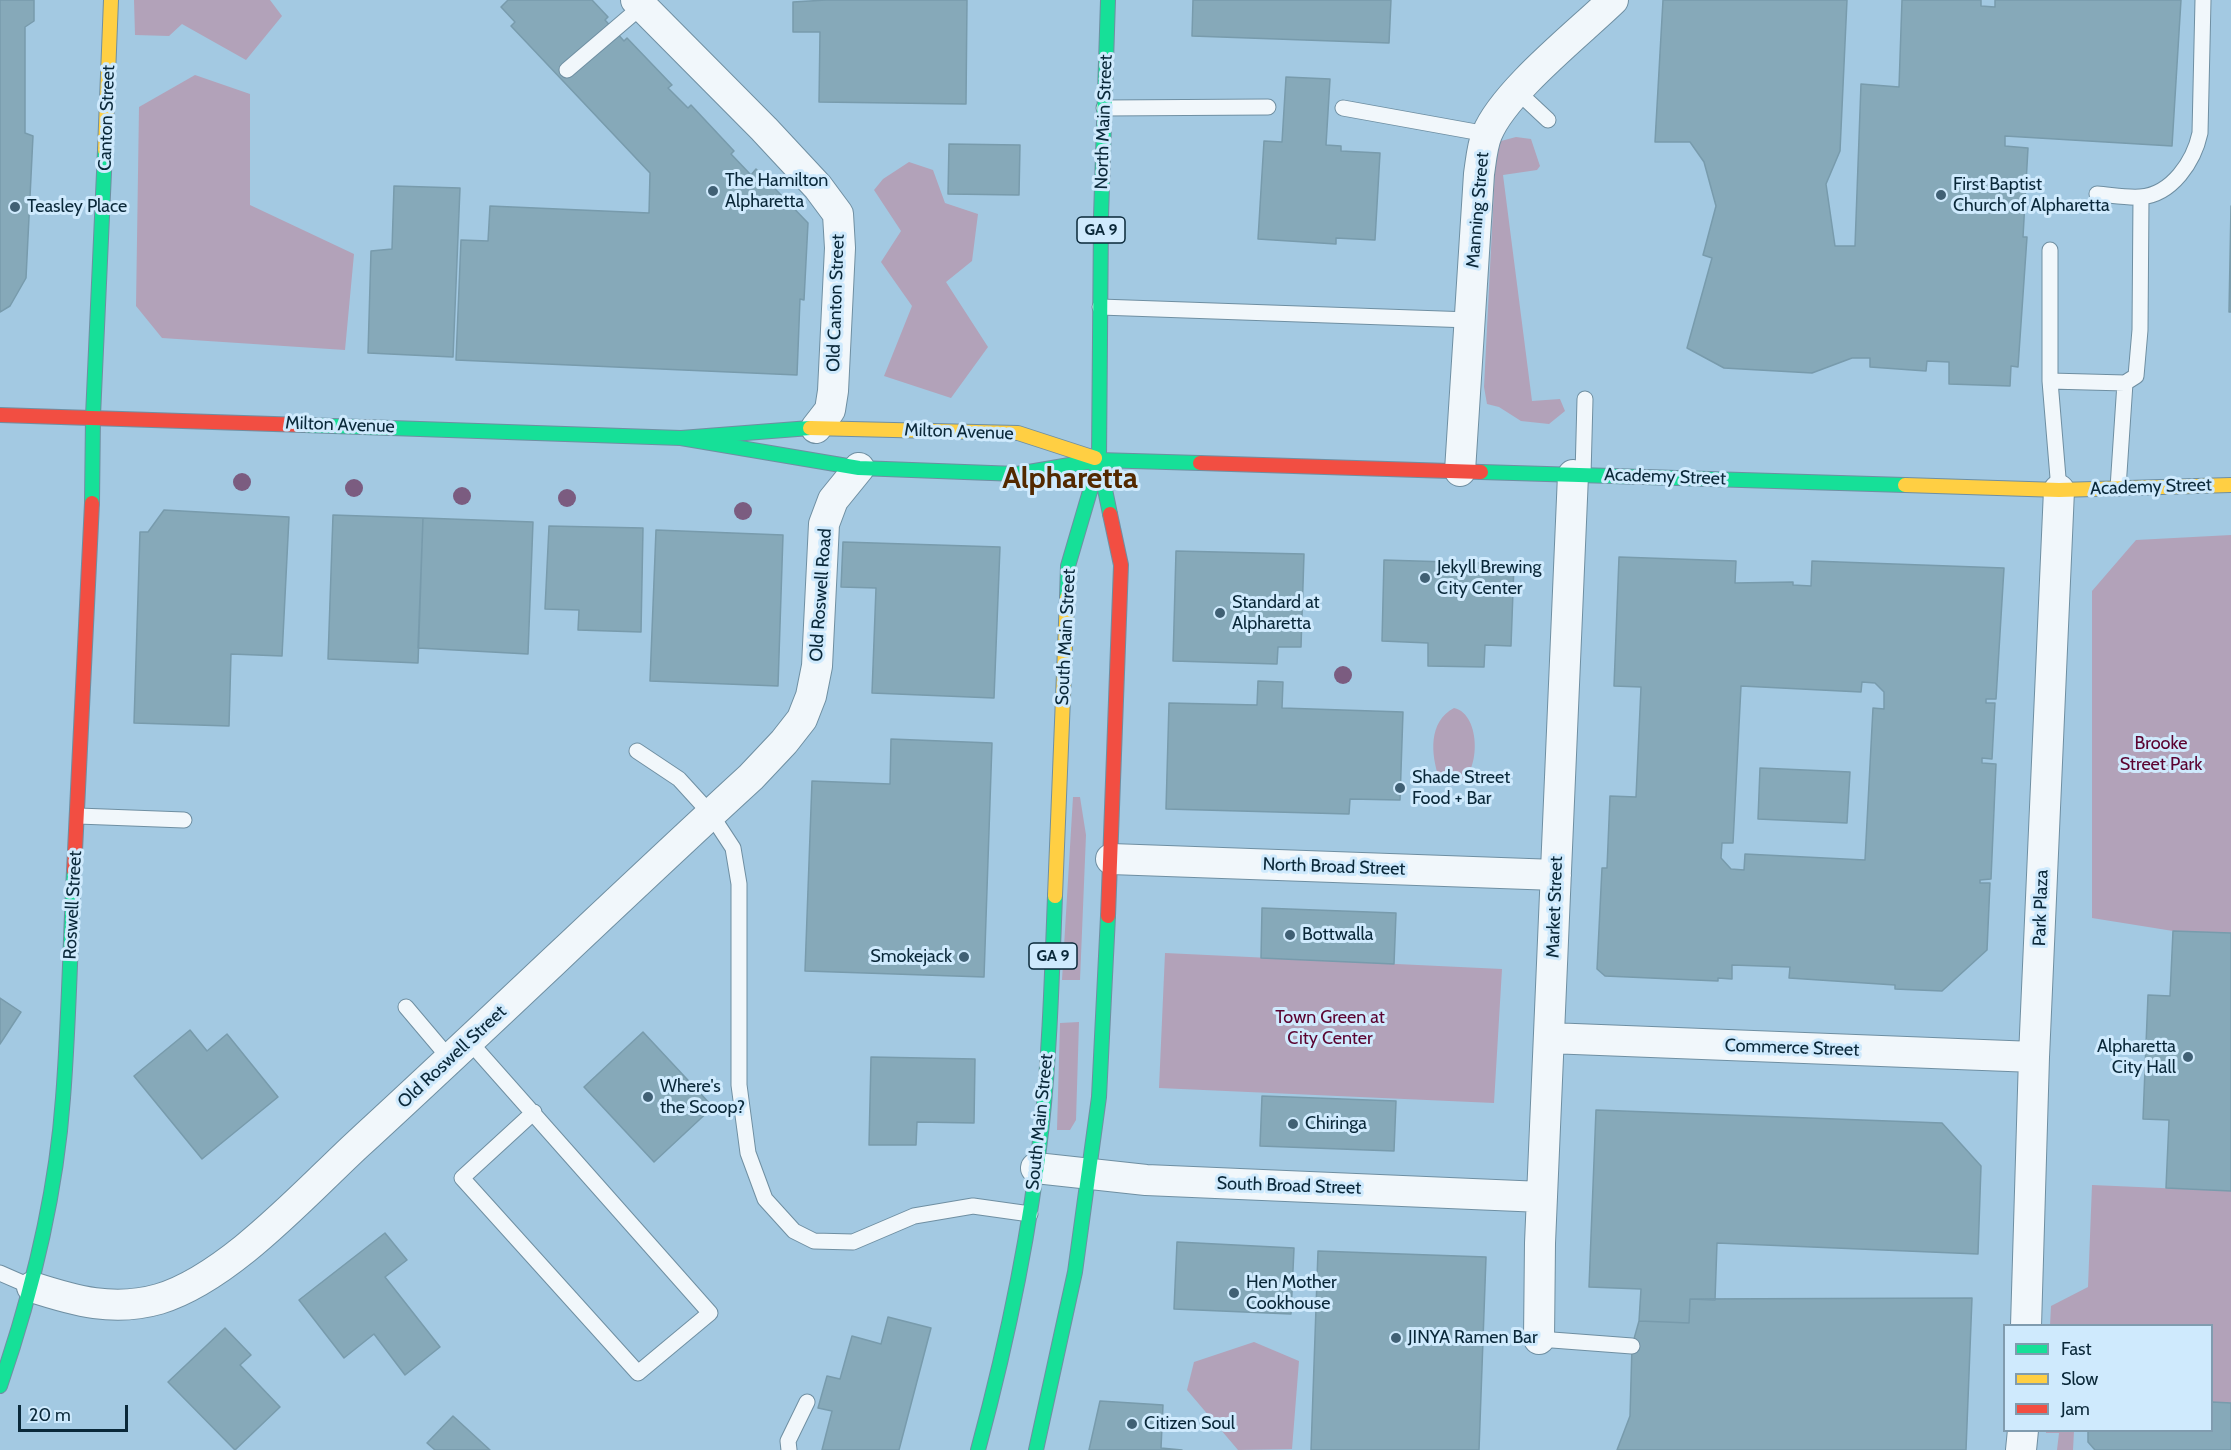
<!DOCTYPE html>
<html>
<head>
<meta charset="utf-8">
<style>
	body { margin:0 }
	#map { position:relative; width:2231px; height:1450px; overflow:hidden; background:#a3c9e2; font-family:Cabin,sans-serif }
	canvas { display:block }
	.legend { position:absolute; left:2003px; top:1324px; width:210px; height:108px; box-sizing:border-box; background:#cfeafd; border:2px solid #809caf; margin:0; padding:8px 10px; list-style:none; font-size:18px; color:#0a2839 }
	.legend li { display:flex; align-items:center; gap:12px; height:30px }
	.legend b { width:30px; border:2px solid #809caf }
	.scale { position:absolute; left:18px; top:1405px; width:110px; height:27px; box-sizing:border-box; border:3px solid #0a2839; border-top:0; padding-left:8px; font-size:18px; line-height:21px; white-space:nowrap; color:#0a2839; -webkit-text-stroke:4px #cfeafd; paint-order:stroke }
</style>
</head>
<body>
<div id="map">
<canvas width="2231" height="1450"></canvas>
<ul class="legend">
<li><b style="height:8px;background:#16e098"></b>Fast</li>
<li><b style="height:8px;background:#ffcf43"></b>Slow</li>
<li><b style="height:8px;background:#f24e42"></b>Jam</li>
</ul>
<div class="scale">20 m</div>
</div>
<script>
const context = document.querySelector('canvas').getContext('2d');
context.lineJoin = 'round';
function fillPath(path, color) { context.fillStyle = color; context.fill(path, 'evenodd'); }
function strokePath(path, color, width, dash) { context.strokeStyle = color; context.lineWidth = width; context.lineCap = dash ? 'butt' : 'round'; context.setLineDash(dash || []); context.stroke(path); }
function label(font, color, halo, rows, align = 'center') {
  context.font = font + ' Cabin,sans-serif'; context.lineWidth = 6; context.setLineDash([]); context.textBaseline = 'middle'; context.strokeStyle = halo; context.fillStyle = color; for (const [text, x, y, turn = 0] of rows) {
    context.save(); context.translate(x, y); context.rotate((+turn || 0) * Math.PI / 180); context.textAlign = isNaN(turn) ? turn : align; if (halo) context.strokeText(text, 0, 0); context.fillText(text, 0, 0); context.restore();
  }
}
fillPath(new Path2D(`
	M134,0h136l12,16 -36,44 -64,-36 -13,12 -34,-1z
	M195,75l55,19v111l104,49 -9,96 -183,-12 -26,-32 3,-199z
	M1516,137l15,2 9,27 -3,4 -34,5 29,226 28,-2 5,12 -16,13 -28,-3 -22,-14 -12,-3 -3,-17 12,-237 5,-9z
	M909,162l24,8 12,33 33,11 -6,47 -26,21 42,65 -37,51 -67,-22 28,-70 -31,-44 20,-31 -27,-41 9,-11z
	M2231,535v398l-58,-2 -81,-13v-327l44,-51z
	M1454,708c28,6 27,69 2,77 -6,2 -12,-4 -17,-7 -8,-24 -11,-56 15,-70z
	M1073,797h7l6,38 -6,145h-18z
	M1165,953l337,16 -8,134 -335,-15z
	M1079,1022l-3,98 -6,10h-13l3,-107z
	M2092,1185l139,6v212l-19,-1v-76h-162l1,-20 37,-19z
	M1254,1342l45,19 -7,88 -54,1 -51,-60 7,-28z
	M2046,1431h28l-1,19h-16l2,-17h-13z`), '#b2a2b9');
const building = new Path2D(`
	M0,0h34v21l-9,6v106l8,3 -7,142 -16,28 -10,6z
	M508,0h84l16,17 -3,3 19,21 3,-3 45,47 -4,3 20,20 3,-3 43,46 -3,3 20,21 5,-6 52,54 -4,77 -4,-1 -3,76 -341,-15 5,-120 27,1 2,-35 159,7 1,-40 -139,-147 4,-4 -14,-15z
	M826,0h141l-1,104 -147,-2 1,-70h-27v-30z
	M1193,0h198l-2,43 -197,-7z
	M1663,0h184l-7,151 -14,33 9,62h20l6,-162 38,3 3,-87h79v6l14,1v-7h186l-9,146 -167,-10v10l23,2 -5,89h4l-9,130 -7,-1 -1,20 -61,-2v-22l-22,-1 -1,10 -56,-4v-9h-18l-40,15 -88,-5 -37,-20 25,-90 -9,-3 13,-49 -12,-44 -14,-20h-35z
	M1286,77l44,2 -4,66 15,1v5l39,2 -5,87 -39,-2v6l-78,-5 6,-98 18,1z
	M949,144l71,1 -1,50 -71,-1z
	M394,186l66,2 -7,169 -85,-4 3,-102 21,-2z
	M2231,206v106h-2z
	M164,510l125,7 -7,139 -51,-2 -2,72 -95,-3 6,-191h8z
	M333,515l90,3 -5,145 -90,-4z
	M423,518l110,4 -5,132 -110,-6z
	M549,526l94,2 -2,104 -63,-2 1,-20 -34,-1z
	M656,530l127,5 -5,151 -128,-5z
	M843,542l157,5 -6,151 -122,-5 4,-105 -35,-1z
	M1176,551l128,3 -3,93h-23l-1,17 -104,-3z
	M1619,557l117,4 -1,22 58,-1v3l18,1 1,-25 192,7 -8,131h-10v4h9l-3,56 -10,-1v5l14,1 -5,115 -11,1v3h10l-3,67 -45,41 -47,-2v-4l-106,-7 1,-11 -58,-2v14l-14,-1v3l-113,-5 -8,-7 5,-101h5l3,-72 26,1 5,-110 -27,-1zM1862,682l13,1 9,9v17l-11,-1 -8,152 -120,-6 -1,16 -13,-1 -10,-11 1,-15h11l8,-157 120,6z
	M1384,560l130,4 -3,82 -26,-1 -1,22 -56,-1v-23l-46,-2z
	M1258,681l25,1 -1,26 121,4 -3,88 -50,-1 -1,15 -183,-5 3,-106 88,2z
	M891,739l101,4 -8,234 -179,-6 7,-190 78,3z
	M1760,768l90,4 -3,51 -89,-4z
	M1262,908l134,5 -2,51 -133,-6z
	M2173,931l58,2v258l-65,-3 3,-68 -26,-1 5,-124 22,1z
	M0,998l21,14 -21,32z
	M190,1030l17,21 20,-17 51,63 -76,62 -68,-83z
	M643,1032l70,75 -59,55 -70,-75z
	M871,1057l104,2 -1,64 -57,-1 -1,23h-47z
	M1262,1096l134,5 -2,50 -134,-5z
	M1596,1110l346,13 39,43 -3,88 -261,-11 -2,57 -25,-1 -1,24 -50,-2 2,-32 -52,-2z
	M385,1233l22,27 -22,17 55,70 -35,28 -31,-41 -30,24 -45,-58z
	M1177,1242l117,6 -3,66 -117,-5z
	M1318,1251l168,6 -7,193h-168z
	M1972,1298l-6,152h-349l13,-34 2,-70 7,-25 50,2 1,-24z
	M888,1317l43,11 -32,122h-77l10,-39 -14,-3 9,-32 13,3 12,-43 29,8z
	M225,1328l26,27 -11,10 40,42 -45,43 -67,-68z
	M1100,1401l63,4 -2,43 21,2h-93z
	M2212,1402l19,1v47h-136l-7,-8v-12h124z
	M453,1416l37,34h-55l-8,-7z`);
fillPath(building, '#86a9b9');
strokePath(building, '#789bac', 1.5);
const lane = new Path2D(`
	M567,70l75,-64
	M1517,91l31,29
	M1104,108l164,-1
	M1343,108l144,26
	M2097,194c14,1 29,4 43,3 32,-2 54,-36 60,-64l3,-133
	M2050,250v131
	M1100,307l370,13
	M1583,475l2,-76
	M2118,488l7,-105
	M2059,490l-9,-109 75,2 11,-7 4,-46 1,-133
	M637,751l42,28 31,34 23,35 6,36v201l9,68 17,46 29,32 20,10 39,1 61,-26 59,-10 57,8
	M78,816l106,4
	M406,1007l44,52
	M469,1041l241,272 -72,60 -176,-195 72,-66
	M0,1273l32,14
	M1539,1339l93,7
	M789,1450l-1,-9 19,-39`);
const street = new Path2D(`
	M636,0l128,129 54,58 20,27 2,34 -7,143 -3,19 -14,18
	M1460,471l19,-297c2,-13 3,-28 8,-40 17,-42 92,-101 126,-134
	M1111,859l445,16
	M1549,1038l485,19
	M1036,1168l110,12 396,17
	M32,1287c43,14 82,25 127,12 70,-21 146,-106 199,-155 132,-121 261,-246 393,-367l33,-35 18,-23 9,-23 6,-30 7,-142 9,-24 26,-32
	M2026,1326l8,-269 25,-567
	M1539,1339l1,-96 33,-768
	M2021,1450l2,-20`);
const fast = new Path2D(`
	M1108,0l-7,217 -2,243 11,54
	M304,425l377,13 129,-10
	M681,438l178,30 158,6 82,-14 101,3
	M1481,472l424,13
	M92,503l1,-87 12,-266
	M1067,598l1,-32 30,-102
	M0,1386c32,-93 56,-190 63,-288 6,-75 7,-151 11,-227
	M978,1450c29,-107 52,-216 64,-326 8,-76 10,-152 13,-228
	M1036,1450l39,-178 24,-175 9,-181`);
const slow = new Path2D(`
	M105,150l6,-150
	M810,428l208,5 77,25
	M1905,485l154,5 172,-5
	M1055,896l12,-298`);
const jam = new Path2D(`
	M0,415l304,10
	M1200,463l281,9
	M74,871l18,-368
	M1108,916l13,-351 -11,-51`);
strokePath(lane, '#6f8fa2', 17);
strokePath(street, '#6f8fa2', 32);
strokePath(fast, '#6f8fa2', 16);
strokePath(slow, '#6f8fa2', 16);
strokePath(jam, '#6f8fa2', 16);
strokePath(lane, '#f1f7fb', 15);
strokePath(street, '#f1f7fb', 30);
strokePath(fast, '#16e098', 14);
strokePath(slow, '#ffcf43', 14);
strokePath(jam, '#f24e42', 14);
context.fillStyle = '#7b5c80';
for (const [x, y] of [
	[242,482],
	[354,488],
	[462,496],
	[567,498],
	[743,511],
	[1343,675]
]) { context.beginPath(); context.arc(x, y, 9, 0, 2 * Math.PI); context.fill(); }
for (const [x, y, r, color] of [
	[713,191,6,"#406074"],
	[1941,195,6,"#406074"],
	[15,207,6,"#406074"],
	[1425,578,6,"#406074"],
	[1220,613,6,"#406074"],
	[1400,788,6,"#406074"],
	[1290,935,6,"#406074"],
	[964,957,6,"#406074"],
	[2188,1057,6,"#406074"],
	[648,1097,6,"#406074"],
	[1293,1124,6,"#406074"],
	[1234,1293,6,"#406074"],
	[1396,1338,6,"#406074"],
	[1132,1424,6,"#406074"]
]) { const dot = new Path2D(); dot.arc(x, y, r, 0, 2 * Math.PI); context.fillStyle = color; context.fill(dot); strokePath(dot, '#cfeafd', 2); }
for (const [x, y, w] of [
	[1101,230,48],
	[1053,956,48]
]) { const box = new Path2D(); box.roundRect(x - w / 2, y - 13, w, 26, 4.5); context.fillStyle = '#cfeafd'; context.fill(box); strokePath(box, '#0a2839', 1.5); }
label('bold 16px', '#0a2839', null, [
	["GA 9",1101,230],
	["GA 9",1053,956]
]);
label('18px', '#0a2839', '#cfeafd', [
	["Canton Street",107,118,-88],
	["North Main Street",1104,122,-88],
	["Manning Street",1478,210,-85],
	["Old Canton Street",836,303,-88],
	["Milton Avenue",340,425,2],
	["Milton Avenue",959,432,2],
	["Academy Street",1665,477,2],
	["Academy Street",2151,487,-2],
	["Old Roswell Road",821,595,-86],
	["South Main Street",1066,637,-87],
	["North Broad Street",1334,867,2],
	["Roswell Street",73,905,-87],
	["Market Street",1555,907,-88],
	["Park Plaza",2041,908,-88],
	["Commerce Street",1792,1048,2],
	["Old Roswell Street",452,1057,-43],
	["South Main Street",1040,1122,-84],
	["South Broad Street",1289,1186,2]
]);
label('18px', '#0a2839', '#cfeafd', [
	["The Hamilton",725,181],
	["Alpharetta",725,202],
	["First Baptist",1953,185],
	["Church of Alpharetta",1953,206],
	["Teasley Place",27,207],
	["Jekyll Brewing",1437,568],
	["City Center",1437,589],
	["Standard at",1232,603],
	["Alpharetta",1232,624],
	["Shade Street",1412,778],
	["Food + Bar",1412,799],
	["Bottwalla",1302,935],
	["Smokejack",952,957,"right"],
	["Alpharetta",2176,1047,"right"],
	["City Hall",2176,1068,"right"],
	["Where's",660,1087],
	["the Scoop?",660,1108],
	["Chiringa",1305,1124],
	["Hen Mother",1246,1283],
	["Cookhouse",1246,1304],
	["JINYA Ramen Bar",1408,1338],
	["Citizen Soul",1144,1424]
], 'left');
label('18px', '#5b0330', '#cfeafd', [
	["Brooke",2161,744],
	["Street Park",2161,765],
	["Town Green at",1330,1018],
	["City Center",1330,1039]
]);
label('bold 30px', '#532900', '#cfeafd', [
	["Alpharetta",1070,479]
]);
</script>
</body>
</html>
